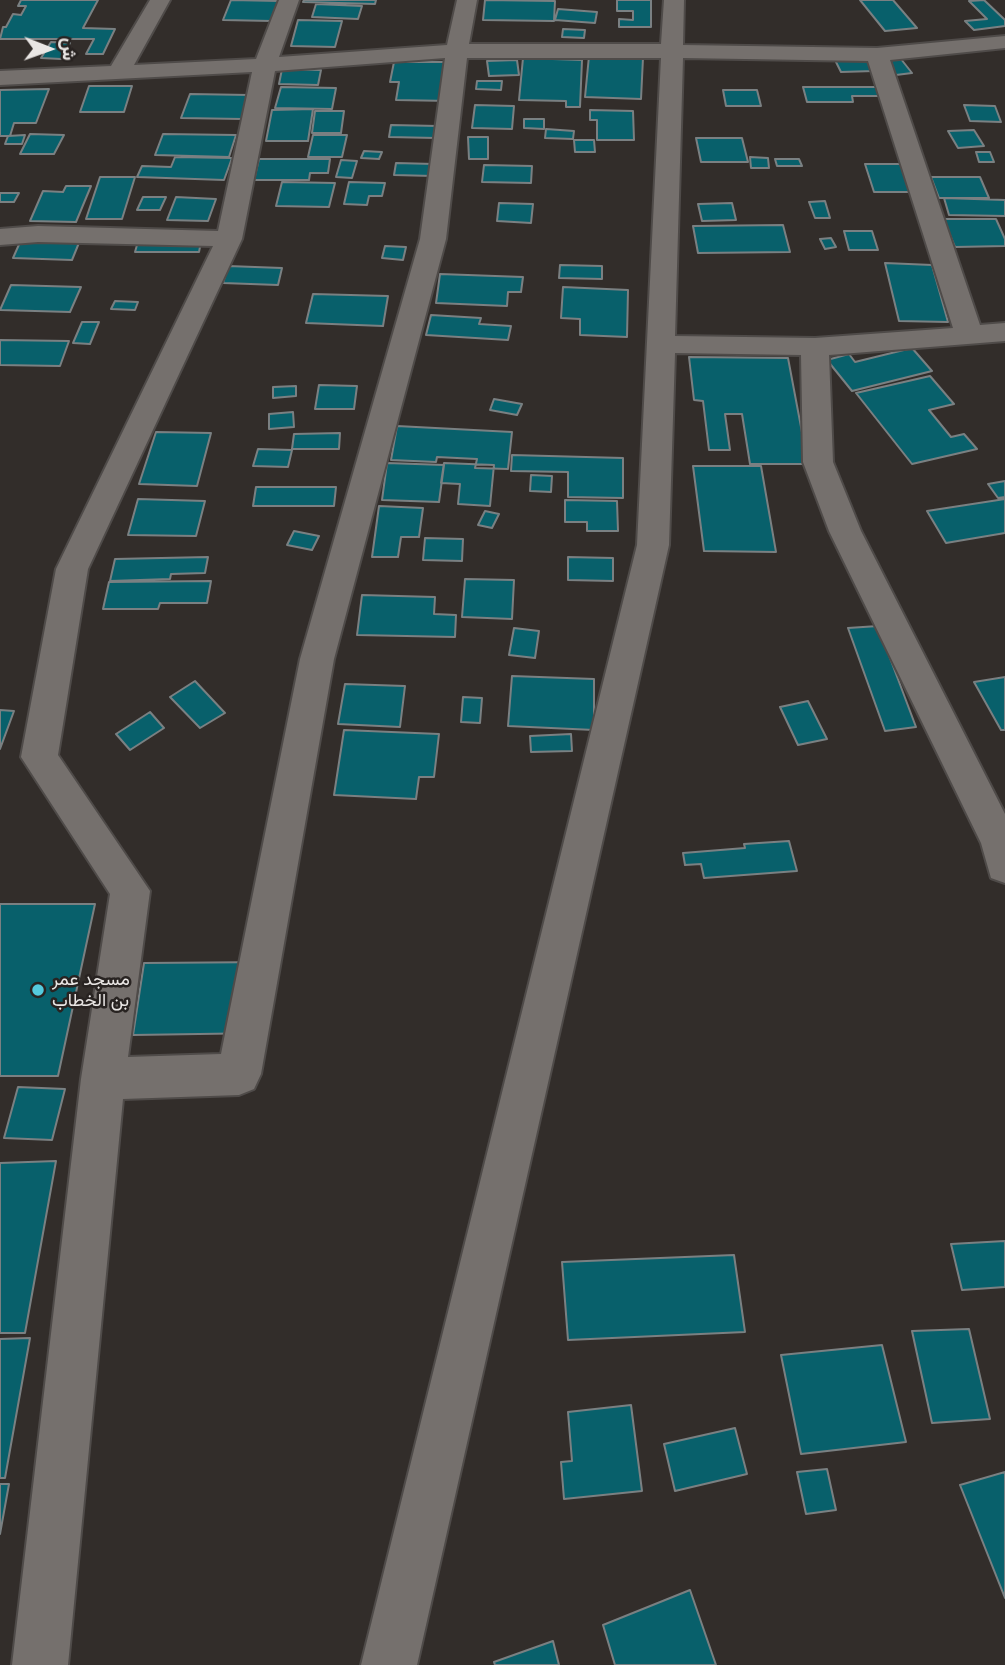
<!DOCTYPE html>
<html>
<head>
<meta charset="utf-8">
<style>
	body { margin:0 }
	#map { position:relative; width:1005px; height:1665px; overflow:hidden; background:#322d2a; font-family:Raleway,Vazirmatn,sans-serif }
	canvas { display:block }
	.north { position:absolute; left:14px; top:14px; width:70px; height:70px; -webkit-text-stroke:5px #282321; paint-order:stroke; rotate:91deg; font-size:19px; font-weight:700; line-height:28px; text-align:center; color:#e9e6e4 }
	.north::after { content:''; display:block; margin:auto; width:24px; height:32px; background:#e9e6e4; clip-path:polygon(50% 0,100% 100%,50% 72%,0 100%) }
</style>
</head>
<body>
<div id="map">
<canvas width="1005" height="1665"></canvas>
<div class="north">ش</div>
</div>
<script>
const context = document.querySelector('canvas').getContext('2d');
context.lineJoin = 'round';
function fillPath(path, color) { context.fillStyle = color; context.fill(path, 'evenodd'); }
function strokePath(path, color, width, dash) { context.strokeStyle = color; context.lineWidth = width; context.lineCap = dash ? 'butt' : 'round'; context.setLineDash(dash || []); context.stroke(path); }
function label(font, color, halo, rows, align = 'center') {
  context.font = font + ' Raleway,Vazirmatn,sans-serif'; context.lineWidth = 5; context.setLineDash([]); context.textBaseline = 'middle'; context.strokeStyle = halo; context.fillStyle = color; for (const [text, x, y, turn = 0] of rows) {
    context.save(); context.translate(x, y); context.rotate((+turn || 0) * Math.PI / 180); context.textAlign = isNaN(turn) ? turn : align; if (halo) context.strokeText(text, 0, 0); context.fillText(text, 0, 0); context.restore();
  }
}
const building = new Path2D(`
	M21,0h77l-15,28 32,1 -12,25h-17l8,-15h-94l3,-12h3l7,-13 8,1 5,-9h-8z
	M231,0l48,1 -7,20 -49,-1z
	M304,0h72l-1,4 -72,-2z
	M485,0l70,1 -1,20 -71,-1z
	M617,0h34v27h-32v-8l14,1v-9h-16z
	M860,0h33l24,28 -32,3z
	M984,0l21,20v6l-31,4 -9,-9 22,-2 -18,-18z
	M316,4l46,2 -4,13 -46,-2z
	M558,9l39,3 -2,11 -40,-3z
	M298,20l44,1 -7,26 -44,-1z
	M563,29l22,1 -1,8 -22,-1z
	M51,42l19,1 -9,16 -20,-1z
	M897,54l15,19 -16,2 -16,-19z
	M589,56l54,2 -2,41 -56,-2z
	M867,57l7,14 -33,1 -7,-14z
	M523,58l59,2 -2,47h-14v-6l-47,-1z
	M517,60l2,15 -30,1 -2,-15z
	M394,62h60l-4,39 -54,-1 3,-18h-9z
	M282,69l39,1 -3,15 -39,-1z
	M477,81h25l-1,9 -25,-1z
	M89,86h43l-8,26h-44z
	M281,87l55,1 -4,21 -57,-1z
	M803,87h82l3,9h-36l1,6h-46z
	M49,89l-13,34h-22l-4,13h-10v-46z
	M723,90h34l4,16h-35z
	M190,94l59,1 -7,24 -61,-1z
	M475,105l39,1 -2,23 -40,-1z
	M964,105l31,1 6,16 -31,-1z
	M313,109l-5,32h-42l6,-31z
	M590,110l43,1 1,29h-37v-20h-7z
	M315,111h29l-3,22h-29z
	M524,119h20v10l-20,-1z
	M391,125l47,1 -2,12 -47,-1z
	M546,129l28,2 -1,8 -28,-1z
	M974,130l10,16 -26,2 -10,-17z
	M30,134l34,1 -10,19h-34z
	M163,134l73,1 -7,22 -74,-2z
	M25,135l-3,9h-17l3,-8z
	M313,135h34l-5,22h-34z
	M468,137h20v22h-19z
	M696,138h46l6,24h-47z
	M574,140h20l1,12h-20z
	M364,151l18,1 -3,7 -18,-1z
	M976,152h14l4,10h-15z
	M175,157l57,1 -8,22 -87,-3 5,-11 29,1z
	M750,157l18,1 1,10h-18z
	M259,159h71l-2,14h-18l-1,7h-55z
	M775,159h24l3,7h-25z
	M341,160l16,1 -5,17 -16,-1z
	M396,163l38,1 -1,12 -39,-1z
	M865,164h37l10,28h-38z
	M484,165l48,1 -1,17 -49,-1z
	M100,177h35l-13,42h-36z
	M931,177h49l9,21h-50z
	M282,182l53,1 -6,24 -53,-1z
	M349,182l36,1 -3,13h-13l-2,9 -23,-1z
	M66,186h25l-15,36 -46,-1 13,-30 20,1z
	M0,193h19l-5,9h-14z
	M143,197h23l-6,13h-23z
	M176,197l40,2 -8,22 -41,-1z
	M944,198l61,2v16l-56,-1z
	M825,201l5,17h-15l-6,-16z
	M499,203l34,1 -2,19 -34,-2z
	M732,203l4,17 -34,1 -4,-17z
	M943,219h53l9,20v7l-50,1z
	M783,225l7,27 -92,1 -5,-27z
	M25,231l58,2 -11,27 -59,-2z
	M844,231h28l6,19h-29z
	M202,237l-3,15h-64l4,-14z
	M831,238l5,9 -11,2 -5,-10z
	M385,246l21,1 -3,13 -21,-2z
	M885,263l47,2 16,57 -49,-1z
	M560,265l42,1v13l-43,-1z
	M228,266l54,2 -4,17 -55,-2z
	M440,274l83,3 -2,15h-13l-1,14 -71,-3z
	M11,285l70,2 -11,25 -70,-2z
	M563,287l65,3 -1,47 -47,-2v-16l-19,-1z
	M313,294l75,2 -5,30 -77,-3z
	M115,301l23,1 -3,8 -24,-1z
	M431,315l50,3 -2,6 32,2 -3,14 -82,-5z
	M82,322h17l-9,22 -17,-1z
	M0,340l69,1 -9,25 -60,-1z
	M912,348l20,23 -80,20 -25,-31 22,-6 6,8z
	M689,357l99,1 20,106h-58l-8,-50h-17l5,36h-21l-6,-49 -9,-1z
	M930,376l24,28 -25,6 22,27 13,-3 13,15 -65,15 -56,-71z
	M319,385l38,1 -3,23h-39z
	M296,386v10l-23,2v-11z
	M494,399l28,5 -5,11 -27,-5z
	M293,412l1,15 -25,2v-15z
	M397,426l115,6 -4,37 -33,-1 2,-9 -40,-2 -1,5 -45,-2z
	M156,432l55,1 -14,53 -58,-2z
	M340,433l-1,16h-47l2,-15z
	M258,449l34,1 -4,17 -35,-1z
	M512,455l111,3v40l-55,-1v-25l-57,-1z
	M387,463l57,2 -5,37 -57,-2z
	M444,463l50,2 -4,41 -32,-2 2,-20 -19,-1z
	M693,466h68l15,86 -72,-1z
	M531,475l21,1 -1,16 -21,-1z
	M1005,481v16l-7,1 -10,-14z
	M256,487h80l-2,19h-81z
	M138,499l67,2 -9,35 -68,-1z
	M1005,499v34l-59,10 -19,-32z
	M565,500l52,1 1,30h-31v-9h-22z
	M379,506l44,2 -4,29h-18l-3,20h-26z
	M485,511l14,3 -7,14 -14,-3z
	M294,531l25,5 -7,14 -25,-5z
	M425,538l38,1 -1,22 -39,-1z
	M208,557l-3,16 -34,1 -1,5 -60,2 5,-22z
	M568,557l45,1v23l-45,-1z
	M465,579l49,1 -2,39 -50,-2z
	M211,581l-4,22h-47l-2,6h-55l6,-27z
	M362,595l73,2 -1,17 22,1 -1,22 -98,-2z
	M878,626l38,101 -31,4 -37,-103z
	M514,628l25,3 -4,27 -26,-3z
	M512,676l82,3v51l-86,-4z
	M1005,677v53h-4l-27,-48z
	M195,681l30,32 -25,15 -30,-31z
	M345,684l60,2 -5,41 -62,-3z
	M463,697l19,1 -2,25 -19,-1z
	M808,701l19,38 -29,6 -18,-38z
	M0,710l14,1 -14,38z
	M150,712l14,16 -34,22 -14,-16z
	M344,730l95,4 -5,43h-15l-3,22 -82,-4z
	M571,734l1,17 -41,1 -1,-16z
	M789,841l8,30 -93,7 -3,-14 -16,1 -2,-12 62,-5 -1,-4z
	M0,904h95l-37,172h-58z
	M272,962l-7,71 -132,2 11,-72z
	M18,1087l47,2 -13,51 -48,-2z
	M56,1161l-31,172h-25v-170z
	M1005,1241v46l-43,3 -11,-46z
	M734,1255l11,77 -177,8 -6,-78z
	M969,1329l21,90 -58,4 -20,-92z
	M30,1338l-25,140h-5v-139z
	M882,1345l24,97 -105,12 -20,-99z
	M631,1405l11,86 -78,8 -3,-37 11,-1 -4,-49z
	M735,1428l12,46 -72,17 -11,-47z
	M827,1469l9,41 -30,4 -9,-42z
	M1005,1472v126l-45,-113z
	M0,1484h9l-9,50z
	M690,1590l26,75h-101l-12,-40z
	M553,1641l6,24h-64l-1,-3z`);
fillPath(building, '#08606b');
strokePath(building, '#7a8082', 2);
const minor = new Path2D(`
	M150,0h20l-36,65 122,-6 23,-59h20l-20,57 168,-12 10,-45h20l-8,44h192l3,-44h20l-1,45 194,3 128,-12v12l-115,12 90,265 25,-2v18l-176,14 4,107 28,69 144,283v69l-14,-5 -10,-35 -152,-312 -26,-69 -2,-107 -126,-2 -6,192 -252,1120h-56l276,-1120 24,-487h-194l-21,181 -112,420 -73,415 -7,15 -15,6 -116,4 -55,566h-56l69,-586 29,-185 -89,-137 35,-188 157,-323 -175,-4 -38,3v-16l38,-3 180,5 34,-159 -252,13v-14l111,-5zM445,58l-25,181 -120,420 -79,395 -93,3 22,-166 -92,-136 30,-186 154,-330 33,-168zM683,58l185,3 85,267 -138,10 -140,-2z`);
strokePath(minor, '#4f4b49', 4);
fillPath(minor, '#75706d');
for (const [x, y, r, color] of [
	[38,990,7,"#54cadd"]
]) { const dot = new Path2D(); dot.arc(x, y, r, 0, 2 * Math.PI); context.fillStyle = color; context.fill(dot); strokePath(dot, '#282321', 2.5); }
label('18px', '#e9e6e4', '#282321', [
	["مسجد عمر",52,980],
	["بن الخطاب",52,1001]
], 'left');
</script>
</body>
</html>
